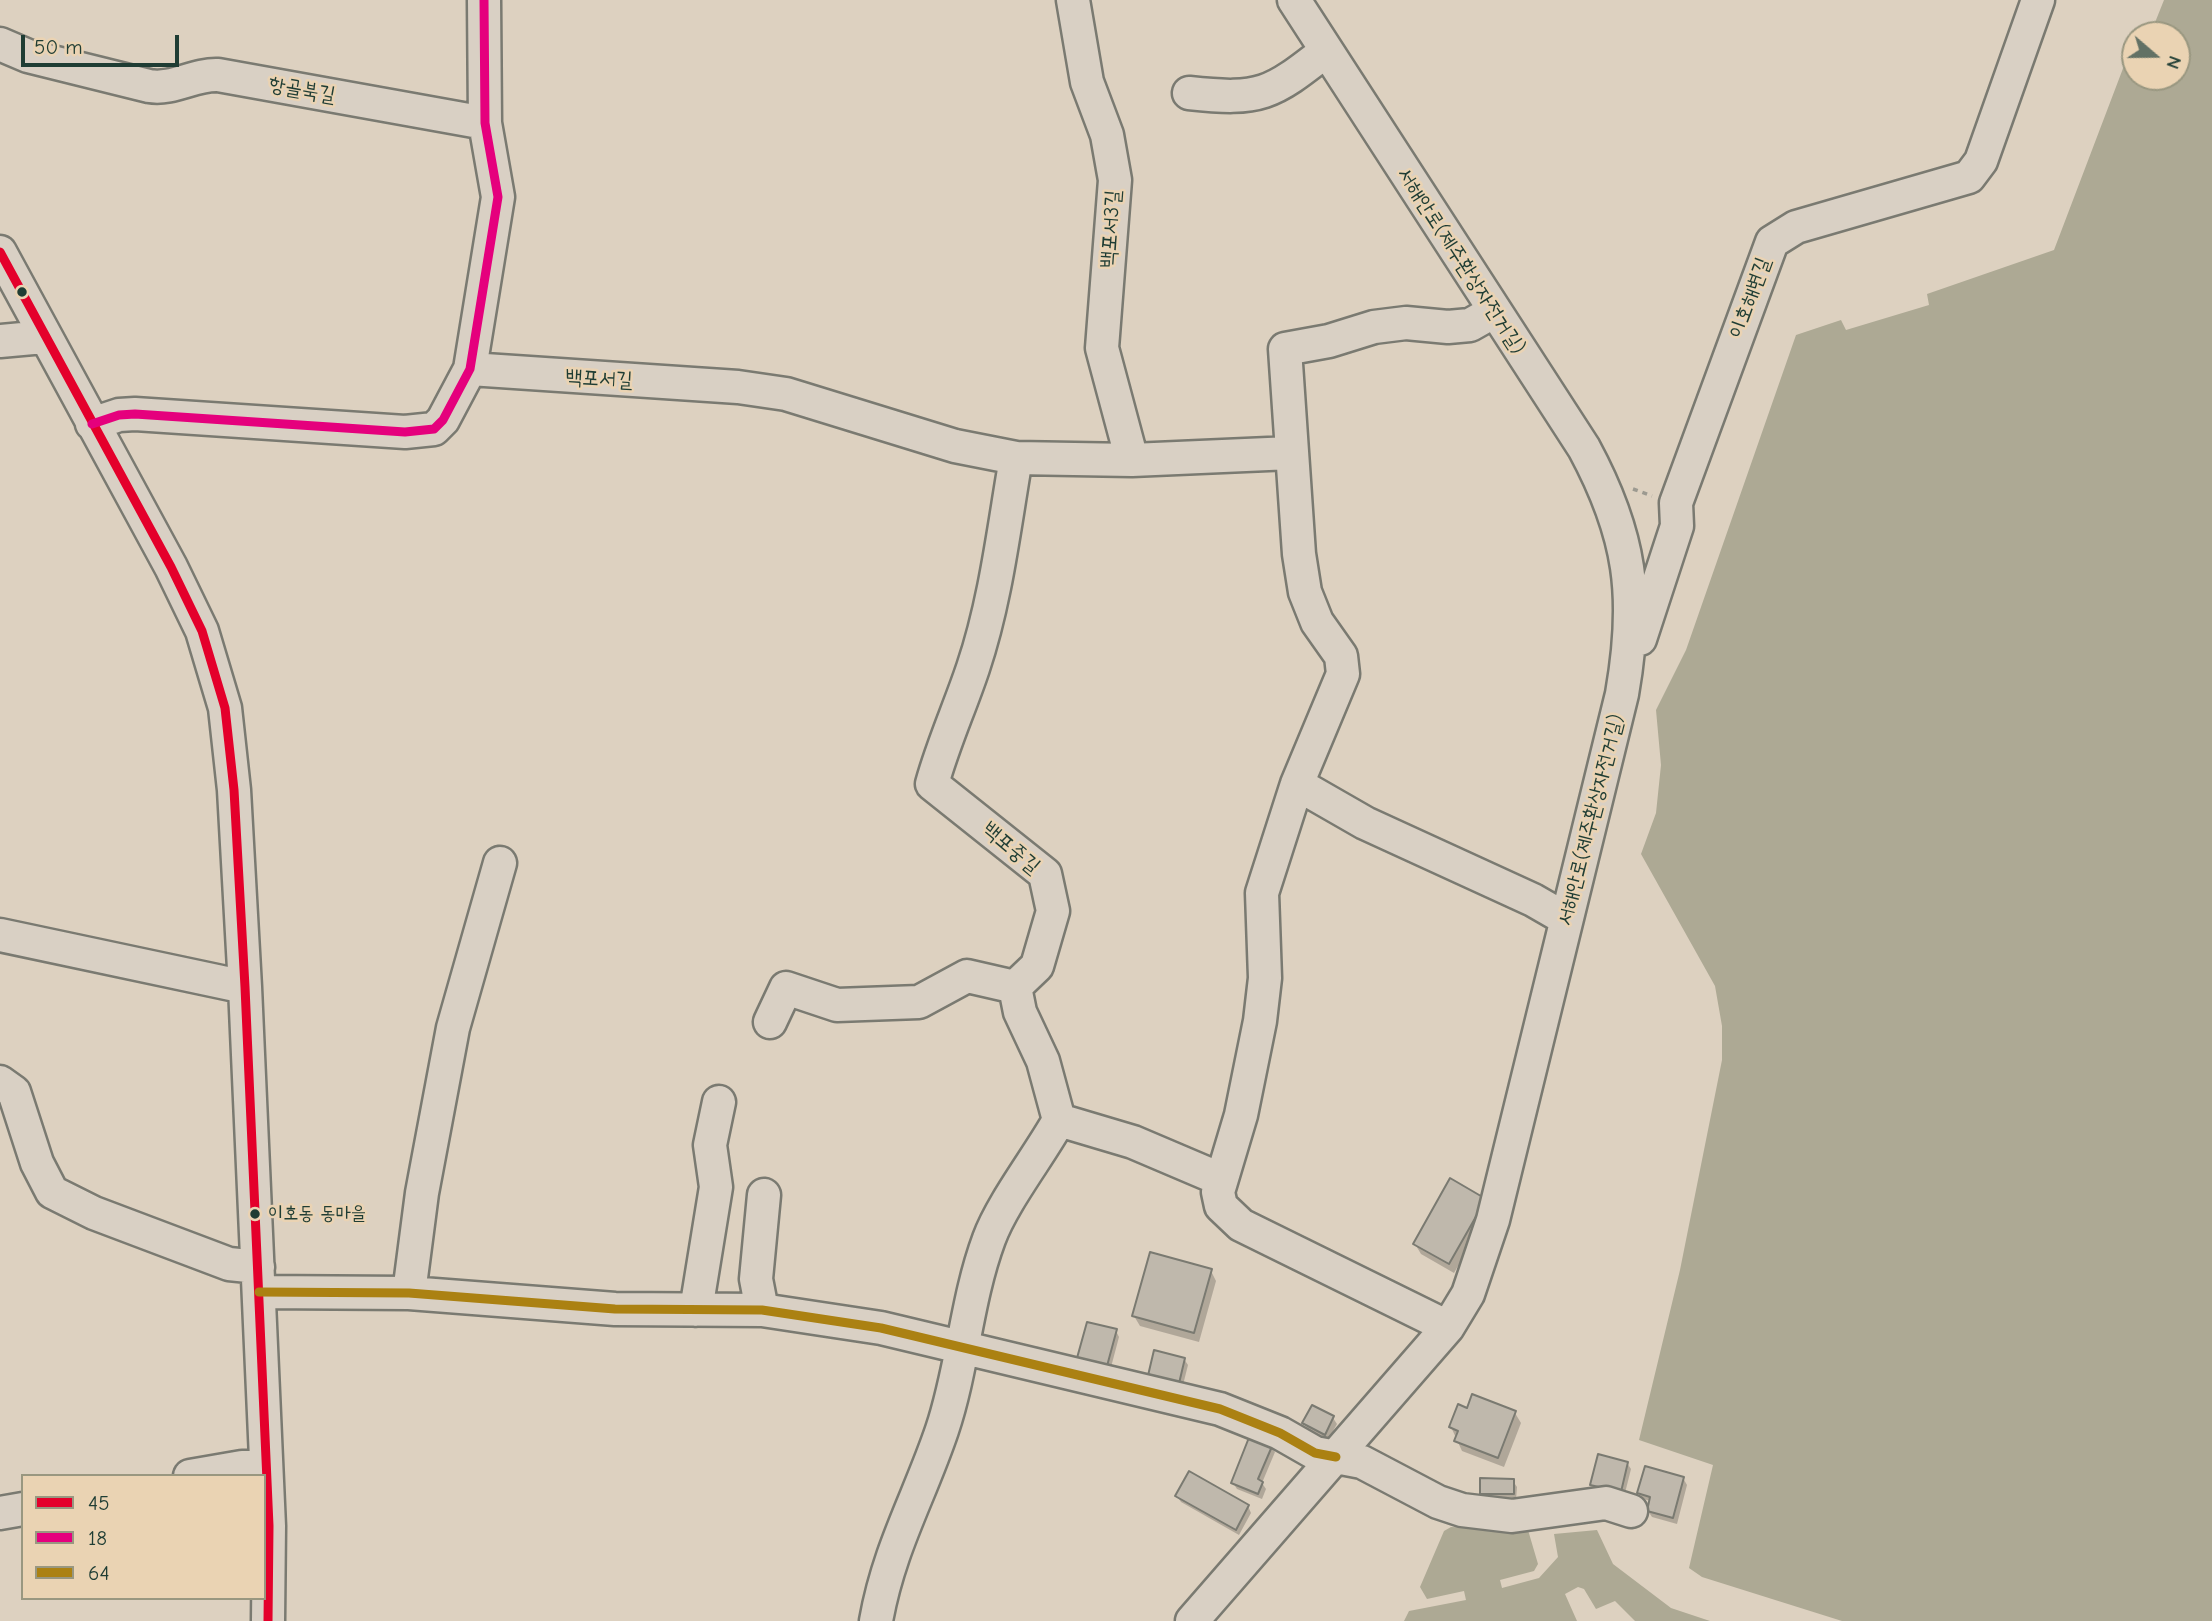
<!DOCTYPE html>
<html>
<head>
<meta charset="utf-8">
<style>
	body { margin:0 }
	#map { position:relative; width:2212px; height:1621px; overflow:hidden; background:#ddd1c0; font-family:"Comic Neue",sans-serif }
	canvas { display:block }
	.legend { position:absolute; left:21px; top:1474px; width:245px; height:126px; box-sizing:border-box; background:#ead3b3; border:2px solid #999780; margin:0; padding:9px 12px; list-style:none; font-size:21px; color:#1f3d34 }
	.legend li { display:flex; align-items:center; gap:14px; height:35px }
	.legend b { width:35px; border:2px solid #999780 }
	.north { position:absolute; left:2121px; top:21px; width:70px; height:70px; box-sizing:border-box; background:#ead3b3; border:2px solid #999780; border-radius:50%; rotate:110deg; font-size:19px; font-weight:700; line-height:28px; text-align:center; color:#1f3d34 }
	.north::after { content:''; display:block; margin:auto; width:24px; height:32px; background:#627165; clip-path:polygon(50% 0,100% 100%,50% 72%,0 100%) }
	.scale { position:absolute; left:21px; top:35px; width:158px; height:32px; box-sizing:border-box; border:4px solid #1f3d34; border-top:0; padding-left:9px; font-size:21px; line-height:24px; white-space:nowrap; color:#1f3d34; -webkit-text-stroke:5px #ead3b3; paint-order:stroke }
</style>
</head>
<body>
<div id="map">
<canvas width="2212" height="1621"></canvas>
<ul class="legend">
<li><b style="height:9px;background:#e4002b"></b>45</li>
<li><b style="height:9px;background:#e5007d"></b>18</li>
<li><b style="height:9px;background:#ab8112"></b>64</li>
</ul>
<div class="north">N</div>
<div class="scale">50 m</div>
</div>
<script>
const context = document.querySelector('canvas').getContext('2d');
context.lineJoin = 'round';
function fillPath(path, color) { context.fillStyle = color; context.fill(path, 'evenodd'); }
function strokePath(path, color, width, dash) { context.strokeStyle = color; context.lineWidth = width; context.lineCap = dash ? 'butt' : 'round'; context.setLineDash(dash || []); context.stroke(path); }
function label(font, color, halo, rows, align = 'center') {
  context.font = font + ' "Comic Neue","Poor Story",sans-serif'; context.lineWidth = 5; context.setLineDash([]); context.textBaseline = 'middle'; context.strokeStyle = halo; context.fillStyle = color; for (const [text, x, y, turn = 0] of rows) {
    context.save(); context.translate(x, y); context.rotate((+turn || 0) * Math.PI / 180); context.textAlign = isNaN(turn) ? turn : align; if (halo) context.strokeText(text, 0, 0); context.fillText(text, 0, 0); context.restore();
  }
}
fillPath(new Path2D(`
	M2164,0h48v1621h-370l-140,-44 -13,-9 24,-103 -74,-25 41,-170 42,-210v-34l-7,-40 -74,-132 15,-41 5,-48 -5,-55 30,-60 110,-315 45,-15 5,10 83,-25 -2,-11 127,-44 76,-200 5,-4v31h42v-42h-27z
	M1451,1527l77,3 10,34 -4,7 -34,9 2,8 37,-10 19,-21 -4,-23 43,-4 16,34 58,44 39,13h-75l-20,-20 -19,8 -12,-20 -6,-2 -13,7 12,27h-173l5,-10 57,-11 -2,-9 -37,8 -7,-12 24,-56z`), '#ada994');
fillPath(new Path2D(`
	M1484,1200l6,10 -36,63 -33,-19 -6,-10z
	M1211,1271l5,10 -17,61 -59,-16 -6,-10z
	M1116,1331l3,6 -9,34 -27,-7 -4,-6z
	M1184,1359l4,6 -8,32 -29,-7z
	M1468,1410l47,3 6,10 -17,44 -42,-16 -11,-24z
	M1333,1418l4,6 -9,16 -20,-11 -4,-6z
	M1271,1446l4,6 -13,31 4,6 -4,10 -25,-10 -4,-6z
	M1627,1463l4,6 -7,28 -28,-6 -4,-6z
	M1683,1478l4,7 -10,39 -25,-7 -4,-6 3,-10 -8,-2 -4,-6z
	M1513,1481l4,6 -1,13 -31,-1 -4,-6z
	M1177,1496l71,10 3,7 -12,22 -58,-33z`), '#0003');
const building = new Path2D(`
	M1450,1178l36,21 -37,65 -36,-20z
	M1150,1252l62,17 -18,64 -62,-17z
	M1087,1322l30,7 -10,37 -30,-8z
	M1154,1350l31,8 -8,34 -31,-8z
	M1472,1394l44,17 -18,47 -44,-17 4,-10 -9,-4 9,-23 9,4z
	M1312,1405l22,11 -9,19 -23,-12z
	M1250,1435l23,9 -15,35 5,3 -5,12 -27,-11z
	M1598,1454l30,8 -7,30 -31,-7z
	M1645,1466l39,11 -11,41 -26,-7 3,-14 -13,-4z
	M1189,1471l60,34 -13,25 -61,-34z
	M1480,1478l34,1v15h-34z`);
fillPath(building, '#bfb8ac');
strokePath(building, '#7a7a71', 2);
const minor = new Path2D(`
	M1073,0l14,82 20,53 8,45 -13,168 30,112
	M0,44l28,12 121,30c25,4 45,-12 69,-11l267,48
	M1189,93c72,8 82,1 137,-42
	M0,252l171,315 31,64 23,77 9,82 11,197 24,539 -1,95
	M0,341l44,-4
	M470,369l268,18 48,7 169,52 61,12 116,2 159,-7
	M92,424l27,-9 16,-1 270,18 29,-3 9,-9 27,-51 28,-172 -13,-74 -1,-123
	M1016,458c-12,69 -20,142 -43,210 -13,39 -30,76 -41,116l113,90 8,37 -16,55 -22,21 5,25 23,49 16,59 74,22 87,37
	M1640,639l37,-113 -1,-23 96,-261 24,-15 173,-50 12,-16 57,-161
	M1297,784l68,39 168,77 33,19
	M0,935l245,52
	M770,1022l16,-34 51,17 82,-3 48,-26 48,11
	M0,1082l14,10 23,71 15,29 42,21 135,51 29,3
	M259,1292l150,1 206,16 147,1 119,18 339,81 60,24 35,20 47,9 76,40 24,8 50,6 94,-13 25,8
	M409,1293l13,-100 31,-165 47,-165
	M696,1310l20,-123 -6,-42 9,-43
	M762,1310l-6,-31 8,-84
	M1448,1327l-207,-102 -20,-19 -3,-14 23,-77 19,-94 5,-43 -3,-85 35,-109 46,-110 -2,-18 -24,-34 -12,-30 -6,-38 -14,-205 44,-8 45,-14 32,-4 42,4 22,-2 23,-13
	M190,1476l52,-9h24
	M0,1513l23,-4
	M876,1621c13,-73 43,-123 66,-191 21,-62 24,-129 47,-191 13,-36 50,-83 70,-119
	M1192,1621l256,-294 20,-33 25,-74 129,-526c17,-97 9,-159 -38,-246l-290,-448`);
strokePath(minor, '#7a7a71', 37);
strokePath(new Path2D(`
	M1633,489l19,7`), '#9c9a90', 3.5, [5, 5]);
strokePath(minor, '#d9d0c4', 32);
strokePath(new Path2D(`
	M0,252l171,315 31,64 23,77 9,82 11,197 24,539 -1,95`), '#e4002b', 9);
strokePath(new Path2D(`
	M92,424l27,-9 16,-1 270,18 29,-3 9,-9 27,-51 28,-172 -13,-74 -1,-123`), '#e5007d', 9);
strokePath(new Path2D(`
	M259,1292l150,1 206,16 147,1 119,18 339,81 60,24 35,20 21,4`), '#ab8112', 9);
for (const [x, y, r, color] of [
	[22,292,6,"#1f3d34"],
	[255,1214,6,"#1f3d34"]
]) { const dot = new Path2D(); dot.arc(x, y, r, 0, 2 * Math.PI); context.fillStyle = color; context.fill(dot); strokePath(dot, '#ead3b3', 2.5); }
label('19px', '#1f3d34', '#ead3b3', [
	["이호동 동마을",268,1214]
], 'left');
label('21px', '#1f3d34', '#ead3b3', [
	["항골북길",302,90,10],
	["백포서3길",1111,229,-86],
	["서해안로(제주환상자전거길)",1461,261,57],
	["이호해변길",1750,298,-70],
	["백포서길",599,379,3],
	["서해안로(제주환상자전거길)",1591,820,-76],
	["백포중길",1011,848,40]
]);
</script>
</body>
</html>
